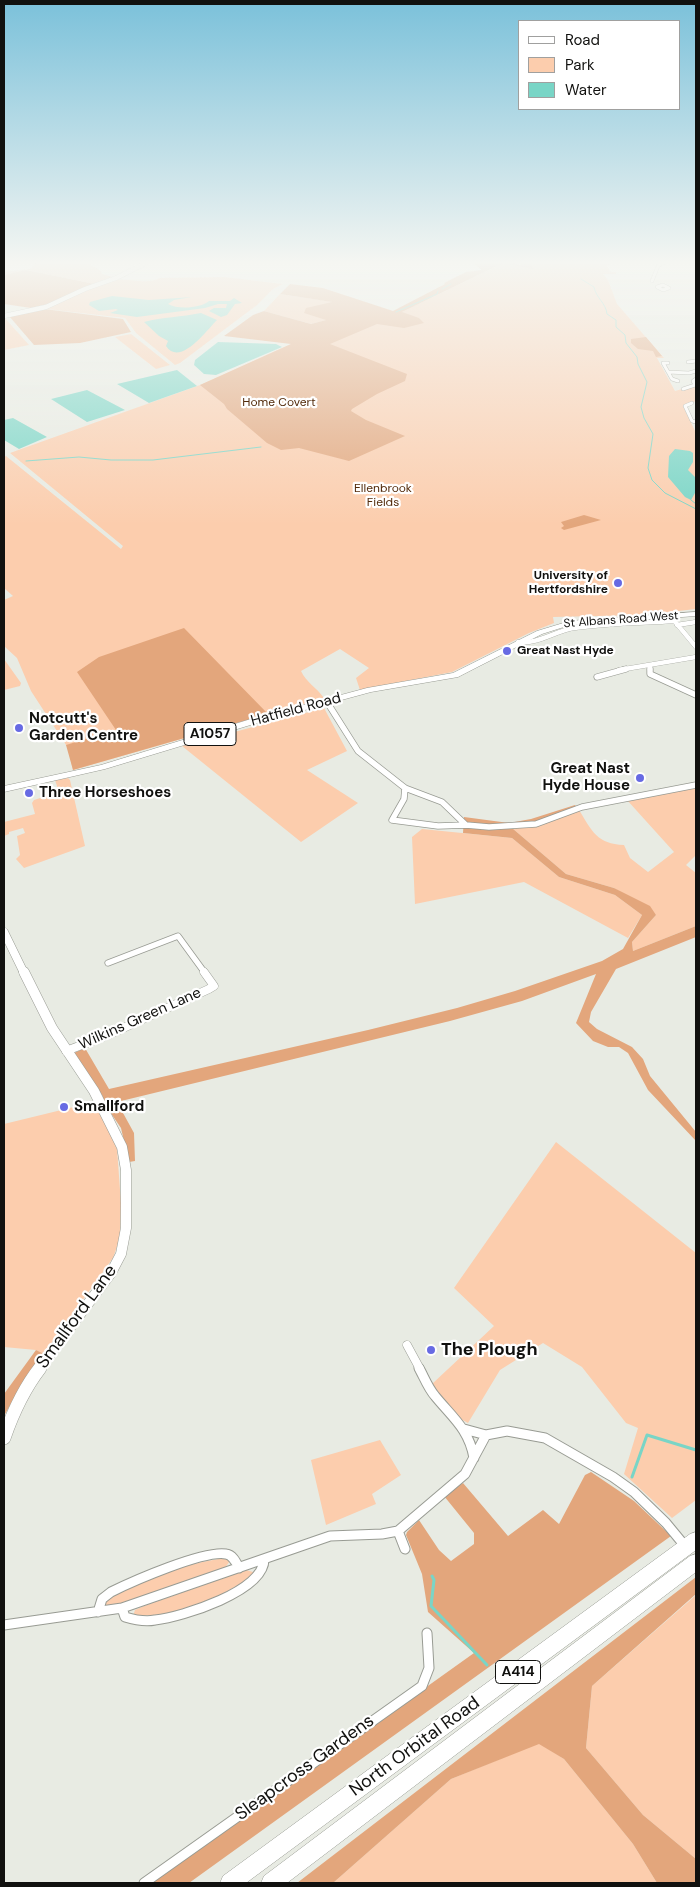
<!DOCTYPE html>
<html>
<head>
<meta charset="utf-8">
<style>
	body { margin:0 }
	#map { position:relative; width:700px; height:1887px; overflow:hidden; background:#e8ebe3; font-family:"DM Sans",sans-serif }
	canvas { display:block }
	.frame { position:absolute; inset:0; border:5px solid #11110f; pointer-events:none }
	.legend { position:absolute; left:518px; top:20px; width:162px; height:90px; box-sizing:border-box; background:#fff; border:1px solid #a0a09f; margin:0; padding:6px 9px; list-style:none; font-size:15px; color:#11110f }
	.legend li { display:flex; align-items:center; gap:10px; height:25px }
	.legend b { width:25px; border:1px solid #a0a09f }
</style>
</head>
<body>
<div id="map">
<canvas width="700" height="1887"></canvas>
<div class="frame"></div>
<ul class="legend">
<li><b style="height:6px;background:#fff"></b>Road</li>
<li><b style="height:14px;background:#fccdad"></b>Park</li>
<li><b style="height:14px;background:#79d5c6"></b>Water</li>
</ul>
</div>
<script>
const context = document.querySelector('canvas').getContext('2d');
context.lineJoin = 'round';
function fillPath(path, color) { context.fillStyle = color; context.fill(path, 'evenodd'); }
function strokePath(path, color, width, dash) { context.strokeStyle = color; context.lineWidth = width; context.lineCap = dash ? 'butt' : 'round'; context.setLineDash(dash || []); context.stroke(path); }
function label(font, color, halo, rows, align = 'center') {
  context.font = font + ' "DM Sans",sans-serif'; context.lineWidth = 4.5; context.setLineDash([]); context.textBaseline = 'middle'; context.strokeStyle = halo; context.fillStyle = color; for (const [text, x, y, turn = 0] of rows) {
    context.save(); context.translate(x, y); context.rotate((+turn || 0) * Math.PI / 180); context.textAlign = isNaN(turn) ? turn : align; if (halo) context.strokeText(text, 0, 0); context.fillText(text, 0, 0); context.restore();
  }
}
fillPath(new Path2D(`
	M45,260h38l18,11 1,3 10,3 -17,7 -69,-14 -22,5v-3l26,-3 6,-6z
	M532,260h80l-5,6 4,6h5v2h-13l5,6 9,24 47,54h-7l18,33 21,-6v16l-13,5 13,27v176l-53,6 -90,2 1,6 -25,10 -77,39 -92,18 -4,-12 13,-10 -29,-19 -39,22c5,11 16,17 23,27l-251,72 -5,-22 -37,-57 -14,-33 -13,-12v-46l9,-4 -9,-8v-131l2,-1 115,93 2,-3 -113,-93 190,-68 91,-41 111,-32 101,-49 30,5z
	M224,277l59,7 -10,5 -16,16 -77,58 -5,2 -39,-32 -11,-15 -79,-9c18,-9 52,-26 71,-29 14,-2 29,5 43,-2z
	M280,294l54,8 -7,18 -16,4 -47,-13z
	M4,317l25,28 -25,5z
	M131,334l39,31 -14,4 -41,-32z
	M4,659l17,24 -1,3 -16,4z
	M324,708l23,43 -40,19 51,33 -57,39 -119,-96z
	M68,778l2,2 15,66 -61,22 -8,-9 4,-4 -3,-19 8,-3 -2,-5 -14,4v2l-5,2v-14l31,-8 -3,-11 2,-3 25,-8 -4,-12z
	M696,788v67l-10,10 10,8v53l-63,25 -1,-9 24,-27 -42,-27 -48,-14 -54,-46 67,-18c13,21 18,34 45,35l6,13 18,14 26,-20 -47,-52z
	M422,829l90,9 47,39 56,18 27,20 -14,23 -104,-56 -109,22 -3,-67z
	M86,1104l7,1 11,15 13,29 4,54 -1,35 -7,20 -69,96 -8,-4 -32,-3v-223z
	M556,1142l140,111v247l-24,18 -48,-44 14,-46 -12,-5 -44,-56 -39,-24 -43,27 -32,53 -11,-6 -25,-33 62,-58 -40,-38z
	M380,1440l21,35 -29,19 4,10 -50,21 -15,-65z
	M225,1558l5,3 -6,8 -108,36 -13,1v-4c36,-23 80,-38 122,-44z
	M246,1570l7,2v4c-42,26 -69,40 -120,40l2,-6 9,-4z
	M696,1595v264l-53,-44 -57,-67 6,-62z
	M539,1743l25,16 69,85 24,39h-324l118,-104z`), '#fccdad');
fillPath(new Path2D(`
	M476,260h26l18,5 3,-5h9l1,9 -30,-6 -101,49 17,6 5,5 -20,5 -27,-4 -47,20 77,30 -2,7 -28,13 -25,15 -1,2 15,9 39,16 -56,25 -50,-13 -18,2 -14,-7 -40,-34 -3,-5 -24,-19 91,-41 -67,-8 29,-21 11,-4 47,13 15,-4 -22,-7 2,-5 26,-6 -52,-8 10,-10 33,4 70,23 52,-27 -1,-1 22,-11 16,-2 -9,-7z
	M26,270l69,14 -47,20 -17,4 -27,-4v-29z
	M44,309l79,10 8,13 -51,11 -46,2 -25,-29z
	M646,337l16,19 -6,1 -3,-6 -15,-2 -7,-6v-4z
	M584,515l17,5 -37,10 -3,-2 3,-2 -3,-4z
	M184,628l84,86 -195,56 -7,-25 50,-15 -39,-58 22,-15z
	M575,805l4,5 -67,18 54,46 48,14 36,18 6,9 -24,27 1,9 63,-25v11l-80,32 -25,43 -2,10 8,7 35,18 11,12 7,17 46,56v9l-48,-51 -20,-37 -9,-6h-11l-15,-6 -17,-18 20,-49 -74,27 -72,20 -333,81 17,31 1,28 -6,1 -8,-34 -15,-22 -4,-11 -28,-42 11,-5 24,41 259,-59 89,-22 58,-17 87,-30 21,-12 19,-34 -27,-20 -56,-18 -47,-39 -49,-5 1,-16 45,6 22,-4z
	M36,1350l8,4 -31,46 -9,16v-22z
	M591,1472l43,29 37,35 -482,347h-37l322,-230 -46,-41 -6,-38 -16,-39 1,-3 12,-12 20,30 12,11 23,-17v-11l-30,-37 19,-13 45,53 35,-26 16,14 26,-49z
	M696,1577v17l-104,92 -6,62 57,67 53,44v24h-39l-24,-39 -69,-85 -25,-15 -88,35 -118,104h-36z`), '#e3a67c');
fillPath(new Path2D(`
	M112,296l37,4 43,-3 -18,3 -6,4c10,6 33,4 41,-3h21l4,-3 8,5 -7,1 -8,11 -6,2 -12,-6 5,-3h12l1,-4h-9l-13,4 -68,9 -27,-4 8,-3 -2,-1 -17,2 -10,-6 1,-3z
	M201,313l16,7c-11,11 -37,47 -51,26l2,-5 -9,-5 -15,-14c19,-5 37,-5 57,-9z
	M218,342l58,2 6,3 -66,28 -12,-1 -10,-9 1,-5z
	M177,370l20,16 -48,17 -32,-19z
	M87,390l38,20 -38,12 -36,-23z
	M13,418l34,19 -28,12 -15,-9v-20z
	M675,449l15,2 3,2v9l-5,8 8,8 -1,15 -4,7 -6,-3 -17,-20 1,-21z`), '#79d5c6');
strokePath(new Path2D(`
	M581,279l13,8c2,11 12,16 13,27l9,6v7l9,8 1,8 11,14 1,7 9,18 -6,25 3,11 9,16 -5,34 4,12 13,13 31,16
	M442,289l9,-5
	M396,312l41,-18 1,-3
	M26,461l53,-4 32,3h42l108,-13
	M691,500l5,4`), '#79d5c6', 1);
strokePath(new Path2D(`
	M632,1477l15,-42 49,15
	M432,1576l2,4 -3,26 56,59`), '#79d5c6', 3);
const minorFar4 = new Path2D(`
	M652,281l6,-15 10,-6
	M663,285l6,3 -6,2 -6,-3z
	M688,362l8,-1
	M668,363h-5l9,16 6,2
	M668,372l21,1 7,-2
	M683,389l12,-4 -2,-4 3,-2
	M692,403l-7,3 7,15 4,1`);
const minorFar3 = new Path2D(`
	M672,618l24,29
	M677,625l19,-3
	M518,642c18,3 37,-11 56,-14 33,-5 67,-5 100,-7
	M650,665v5
	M619,670l77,-13`);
const minorFar2 = new Path2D(`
	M650,669v5l46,21
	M597,677l29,-8
	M327,702l31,49 47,37 37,14 24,23 23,2 47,-3 46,-17 114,-22
	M405,788l-1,11 -12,21 46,6 28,-1
	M108,963l70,-27 27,37`);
const minorFar1 = new Path2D(`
	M66,1051l42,-16 101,-46 5,-3 -10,-14
	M407,1345l13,24`);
const minor = new Path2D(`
	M419,1368c5,9 9,20 16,28 17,21 34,33 39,62
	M464,1429l22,6 21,-4 38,7 68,39 21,15 32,31 19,23
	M398,1531l7,18
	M122,1608l3,9c10,3 20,5 30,3 27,-3 110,-29 109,-61
	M98,1612l4,-13 9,-7c22,-11 93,-42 115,-38 7,1 10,8 13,14
	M4,1625l118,-17 208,-72 52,-2 16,-3 67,-57 21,-39
	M144,1883l278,-197 7,-18 -2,-35`);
const tertiaryFar3 = new Path2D(`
	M4,316l42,-9 39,-18 31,-11 36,-18`);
const tertiaryFar2 = new Path2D(`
	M4,932l20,41`);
const tertiaryFar1 = new Path2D(`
	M24,972l28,56 42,63 28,56 4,23v58l-5,26 -10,19 -72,96`);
const tertiary = new Path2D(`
	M4,1438c9,-26 19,-48 36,-70`);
const primary = new Path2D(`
	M696,612v4l-126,9 -28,9 -84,43 -87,15 -114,31 -152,46 -101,23v-6l97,-21 150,-46 116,-31 86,-15 84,-42 33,-10z`);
const trunk = new Path2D(`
	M696,1532v18l-450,333h-26l3,-7 467,-342z
	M696,1554v18l-409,311h-26l3,-7 426,-320z`);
strokePath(minorFar4, '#989b93', 4);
strokePath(minorFar3, '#989b93', 5);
strokePath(minorFar2, '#989b93', 7);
strokePath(minorFar1, '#989b93', 9);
strokePath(minor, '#989b93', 11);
strokePath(tertiaryFar3, '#989b93', 5);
strokePath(tertiaryFar2, '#989b93', 9);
strokePath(tertiaryFar1, '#989b93', 11);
strokePath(tertiary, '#989b93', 14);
strokePath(primary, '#989b93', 1);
strokePath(trunk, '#989b93', 1);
strokePath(minorFar4, '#fff', 3);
strokePath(minorFar3, '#fff', 4.5);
strokePath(minorFar2, '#fff', 5.5);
strokePath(minorFar1, '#fff', 8);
strokePath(minor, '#fff', 9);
strokePath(tertiaryFar3, '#fff', 4.5);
strokePath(tertiaryFar2, '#fff', 8);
strokePath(tertiaryFar1, '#fff', 10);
strokePath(tertiary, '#fff', 13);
fillPath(primary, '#fff');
fillPath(trunk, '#fff');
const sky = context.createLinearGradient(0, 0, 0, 525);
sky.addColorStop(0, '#7bc1da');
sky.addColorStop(0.5, '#f5f6f2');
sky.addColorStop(1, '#f5f6f200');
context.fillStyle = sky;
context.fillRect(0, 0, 700, 525);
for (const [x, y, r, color] of [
	[618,583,5,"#676ae3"],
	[507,651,5,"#676ae3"],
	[19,728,5,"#676ae3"],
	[640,778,5,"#676ae3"],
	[29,793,5,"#676ae3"],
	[64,1107,5,"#676ae3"],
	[431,1350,5,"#676ae3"]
]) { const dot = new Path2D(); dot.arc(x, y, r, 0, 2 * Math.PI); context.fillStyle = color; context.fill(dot); strokePath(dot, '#fff', 2); }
label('12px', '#522a0a', '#fff', [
	["Home Covert",279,403],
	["Ellenbrook",383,489],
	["Fields",383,503]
]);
label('bold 12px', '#11110f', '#fff', [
	["University of",608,576],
	["Hertfordshire",608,590],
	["Great Nast Hyde",517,651,"left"]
], 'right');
label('12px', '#11110f', '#fff', [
	["St Albans Road West",621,620,-4]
]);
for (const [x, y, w] of [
	[210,734,52],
	[518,1672,45]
]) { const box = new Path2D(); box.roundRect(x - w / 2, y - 11.5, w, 23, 4); context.fillStyle = '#fff'; context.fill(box); strokePath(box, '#11110f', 1); }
label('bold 14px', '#11110f', null, [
	["A1057",210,734],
	["A414",518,1672]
]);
label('15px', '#11110f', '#fff', [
	["Hatfield Road",296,710,-15],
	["Wilkins Green Lane",140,1019,-24]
]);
label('bold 15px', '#11110f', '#fff', [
	["Notcutt's",29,719],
	["Garden Centre",29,736],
	["Great Nast",630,769,"right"],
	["Hyde House",630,786,"right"],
	["Three Horseshoes",39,793],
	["Smallford",74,1107]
], 'left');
label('18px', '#11110f', '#fff', [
	["Smallford Lane",77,1317,-54],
	["North Orbital Road",415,1747,-36],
	["Sleapcross Gardens",305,1768,-36]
]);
label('bold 18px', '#11110f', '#fff', [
	["The Plough",441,1350]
], 'left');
</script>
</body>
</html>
